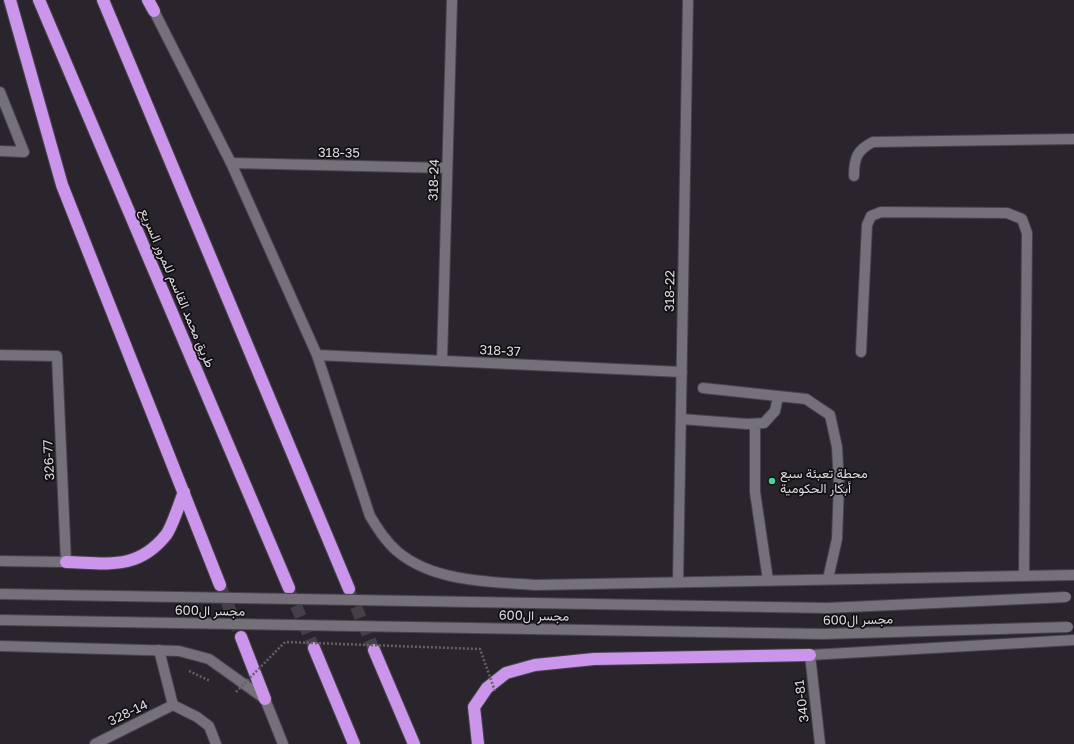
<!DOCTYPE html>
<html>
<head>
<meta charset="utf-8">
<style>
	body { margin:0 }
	canvas { display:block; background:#2a252d }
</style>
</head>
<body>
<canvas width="1074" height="744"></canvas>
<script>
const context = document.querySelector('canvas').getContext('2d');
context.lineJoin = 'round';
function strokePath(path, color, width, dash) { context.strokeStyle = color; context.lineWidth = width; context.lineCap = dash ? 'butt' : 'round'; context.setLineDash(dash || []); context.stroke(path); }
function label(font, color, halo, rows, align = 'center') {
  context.font = font + ' "Golos Text",Vazirmatn,sans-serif'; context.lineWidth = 3.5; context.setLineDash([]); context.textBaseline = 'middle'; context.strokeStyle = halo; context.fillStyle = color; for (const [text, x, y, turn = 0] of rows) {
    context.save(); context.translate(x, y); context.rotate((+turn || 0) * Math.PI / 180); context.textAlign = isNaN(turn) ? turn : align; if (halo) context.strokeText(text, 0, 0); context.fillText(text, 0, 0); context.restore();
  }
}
strokePath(new Path2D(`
	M220,585l21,52
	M289,589l25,59
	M349,590l25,60`), '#454048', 12, [12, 6]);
const lane = new Path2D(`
	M703,388l103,11 24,16 7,32 2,37 -2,55 -9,40
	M681,419l66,5 17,-1 11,-12 3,-14
	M755,424v68l13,88`);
const street = new Path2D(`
	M0,92l24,60 -24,-1
	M231,163l216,5
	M854,176c0,-18 3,-26 19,-34l201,-3
	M861,352l6,-127 4,-9 10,-4 126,1 15,6 5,14 -3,343
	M0,355l57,1 9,206
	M317,355l365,17
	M442,361l10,-361
	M678,582l10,-582
	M159,650l14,55 24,12 12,9 7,18
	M810,655l10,89
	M95,744l78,-39`);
const secondary = new Path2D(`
	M154,11l77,152 86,192 53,161c8,13 16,26 28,36 36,30 93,30 137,33l539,-10
	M0,561l66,1
	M0,646l179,5 30,8 56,40 18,45
	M810,655l264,-15`);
const highway = new Path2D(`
	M10,0l52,185 158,400
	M39,0l250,588
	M103,0l246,589
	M148,0l6,11
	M66,562c41,1 71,9 100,-27 7,-10 13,-31 18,-43
	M241,637l24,62
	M314,648l40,96
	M374,650l40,94
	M478,744l-4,-37 13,-19 19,-15 29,-8 59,-6 216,-4`);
strokePath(lane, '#47434a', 12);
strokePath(street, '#47434a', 12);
strokePath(secondary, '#47434a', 12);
strokePath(highway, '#47434a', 14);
strokePath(new Path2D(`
	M189,671l21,10`), '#646067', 2.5, [2, 2]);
strokePath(lane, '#757079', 10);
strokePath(street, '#757079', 10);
strokePath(secondary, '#757079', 10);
strokePath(highway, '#ca95eb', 12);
const secondaryBridge = new Path2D(`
	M0,594l827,14 239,-11
	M0,620l823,14 245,-7`);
strokePath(secondaryBridge, '#47434a', 12, []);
strokePath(new Path2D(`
	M236,692l49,-50 195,7 15,42`), '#646067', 2.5, [2, 2]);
strokePath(secondaryBridge, '#757079', 10);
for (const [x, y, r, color] of [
	[772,481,4,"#4cd39a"]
]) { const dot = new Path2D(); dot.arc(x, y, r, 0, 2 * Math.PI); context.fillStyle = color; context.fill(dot); strokePath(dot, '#110f12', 1.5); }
label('13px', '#dddadf', '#110f12', [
	["318-35",339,153,1],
	["318-24",434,180,-88],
	["طريق محمد القاسم للمرور السريع",177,288,67],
	["318-22",670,291,-89],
	["318-37",500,351,3],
	["326-77",49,460,-93],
	["مجسر ال600",210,611,1],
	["مجسر ال600",534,616,1],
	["مجسر ال600",858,620,-1],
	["340-81",802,701,-97],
	["328-14",128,713,-26]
]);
label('13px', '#dddadf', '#110f12', [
	["محطة تعبئة سبع",780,474],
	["أبكار الحكومية",780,489]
], 'left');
</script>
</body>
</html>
